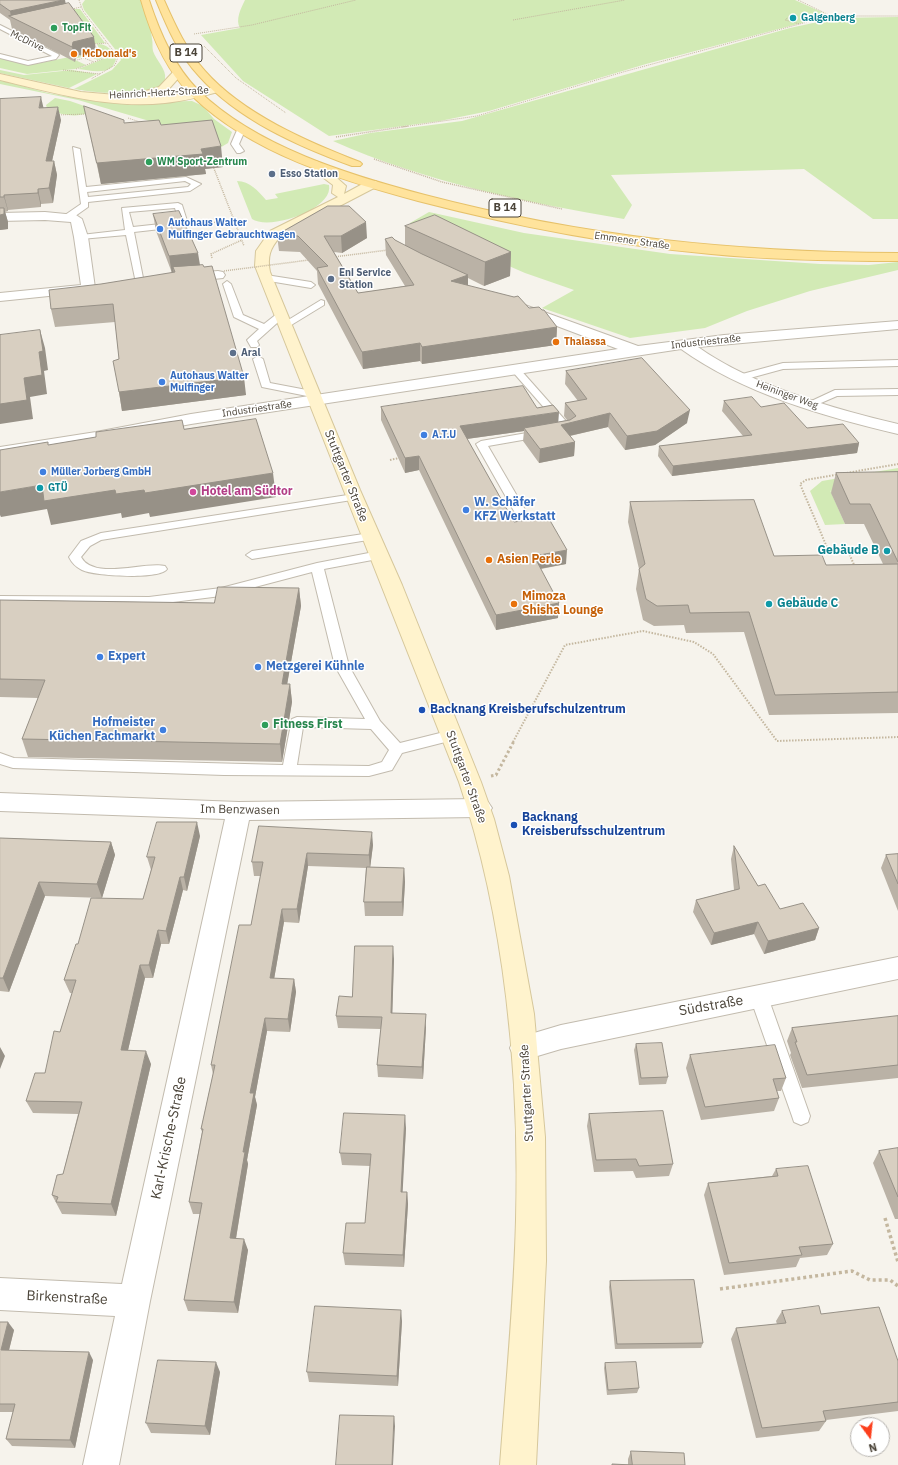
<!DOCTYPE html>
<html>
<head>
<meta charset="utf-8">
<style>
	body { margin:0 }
	#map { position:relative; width:898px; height:1465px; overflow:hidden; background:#f6f3ec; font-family:"IBM Plex Sans",sans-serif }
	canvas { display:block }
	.north { position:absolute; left:850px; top:1417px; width:40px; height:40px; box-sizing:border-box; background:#fff; border:1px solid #b7b4b0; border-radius:50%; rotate:165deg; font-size:11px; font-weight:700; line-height:16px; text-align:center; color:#4b4439 }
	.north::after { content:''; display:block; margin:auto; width:14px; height:18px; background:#fc3f1d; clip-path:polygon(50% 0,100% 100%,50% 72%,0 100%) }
</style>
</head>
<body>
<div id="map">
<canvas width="898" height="1465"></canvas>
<div class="north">N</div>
</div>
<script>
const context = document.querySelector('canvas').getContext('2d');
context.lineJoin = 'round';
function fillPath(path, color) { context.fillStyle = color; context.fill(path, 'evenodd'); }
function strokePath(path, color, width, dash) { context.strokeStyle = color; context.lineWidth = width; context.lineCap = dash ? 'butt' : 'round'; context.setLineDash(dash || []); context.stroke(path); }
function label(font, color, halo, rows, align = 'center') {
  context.font = font + ' "IBM Plex Sans",sans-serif'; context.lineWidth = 3; context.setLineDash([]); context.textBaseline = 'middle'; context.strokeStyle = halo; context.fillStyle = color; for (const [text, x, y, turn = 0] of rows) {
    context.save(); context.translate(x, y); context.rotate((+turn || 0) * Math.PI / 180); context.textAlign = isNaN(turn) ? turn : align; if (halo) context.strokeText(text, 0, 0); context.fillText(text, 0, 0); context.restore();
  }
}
fillPath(new Path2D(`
	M85,0h57c4,13 9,26 10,39 1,4 0,8 1,12 3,9 14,19 12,28 -4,22 -75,13 -91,10l38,-19 9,-10 -3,-7 -34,-43 -2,-6z
	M245,0h550l31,14 -2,3 -178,47 -157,47 -49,10 -111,15 -86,-55 -42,-46 39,-7c-5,-8 1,-20 5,-28z
	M74,9h6l25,34 -12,1 -14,-28 -10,-6z
	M898,17v202h-25l-69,-50 -193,6 21,30 -8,14c-99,-17 -199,-37 -291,-78l37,-8 92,-12 328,-93 46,-10z
	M97,44c8,-1 17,6 19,15 -4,18 -26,11 -38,10l28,-11 -1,-2 -9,-4 4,-1z
	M94,52l9,6 -5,2 -11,-4 -14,3 13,6 -11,4 -48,5 -27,-6v-10l35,6z
	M0,70l24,5 48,-5 25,4 -28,14 -69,-15z
	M0,80l48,13 45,8 52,1 47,-1 11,5 11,13 18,13 -4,11 -10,6 -38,-19 -102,-30 -78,-16z
	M55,98l15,3 23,8c-10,11 -35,6 -46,-1l-1,-3z
	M237,181c13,0 21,10 29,19l12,-2 -3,-4 49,-10 5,1c5,24 -59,46 -77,34z
	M429,212l95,21 146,21 150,10 49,1 29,-3v8l-88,21 -63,20 -42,17 -75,10 -88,-30 32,-18 -49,-17 -115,-50z
	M898,468v23l-63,6 -5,-7 15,34 -20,1 -15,-34 12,-10z`), '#d2eab5');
const lane = new Path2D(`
	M0,25l58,29 1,1 -3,4 -28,6 -28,-7v-4l28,7 24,-5 -52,-27z
	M242,126l4,2 -7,16 5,7 -4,2h-3l-6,-9 7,-16z
	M73,147l7,2 6,38 100,-10 15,7 -11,7 -102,11v5l-17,12h-6v-4l16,-11zM185,181l6,3 -3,3 -100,10 -1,-5z
	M178,203l4,2 6,19 -1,2 -53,6 10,51 -1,2 -3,1 -4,-3 -10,-48 -45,4 -4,-2 4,-2 44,-5 -3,-22zM175,208l4,14 -46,5 -4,-15z
	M266,275l45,7 4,3 -4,3 -48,-8v-4z
	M227,281l4,3 12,31 21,9 14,-11h6l2,2 -29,26 2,4 -2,2h-6l-4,-7 12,-11 -25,-12 -11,-33z
	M321,300l3,1v4l-36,22 -3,1 -5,-3z
	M258,356l5,3 7,24 42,8 5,3 -5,3 -50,-10 -9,-28z
	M898,360v6l-115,3 -44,12 -5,-3 1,-2 48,-13z
	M515,366l3,1 55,62 -5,3 -80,14 43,74 -6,3 -6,-3 -43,-76 5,-3 80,-14 -49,-56 -2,-2 2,-2z
	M898,389v6l-61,1 -23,10h-8l-1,-2 30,-14z
	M354,494l4,1 2,2 -2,2 -257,41 -11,6 -9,11c13,24 64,4 84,9l2,3c-7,11 -73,7 -85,1 -6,-3 -10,-7 -13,-13l12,-16 20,-8z
	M370,533l4,2 2,2 -2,2 -122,20 -6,-4 6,-4z
	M379,551l6,4 -2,3 -59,11 25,97 31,55 20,22 52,-13 5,1 2,4 -2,4 -55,14 -10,17 -23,6 -145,-1 -211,-7 -13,-4v-11l14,5 269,7 9,-46 5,-2 68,2 -30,-53 -23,-94 -91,24 -72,9 -149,-1v-8l149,1 72,-9 96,-25zM303,727l68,2 18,21 -7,12 -13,4 -72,-1z
	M759,990l6,2 3,5 42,119 -2,6 -7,3 -7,-3 -2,-6 -42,-119 3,-5z`);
const street = new Path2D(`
	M45,212l31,3 6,4 6,18 7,51 -2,3c-6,1 -10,1 -15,2l-78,8v-8l81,-8 -7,-48 -3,-15 -26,-2 -45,1v-8z
	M218,271l5,1 2,3 -2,3 -39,4 -5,-1 -2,-3 2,-3 5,-1z
	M522,304l116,42 86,-11 174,-14v8l-200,18c53,38 136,62 200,77v10c-73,-17 -156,-41 -217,-85l-490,75 -95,18 -96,15v-10l96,-15 95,-18 427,-65 -101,-38 -2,-3 2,-3z
	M0,793l239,9 241,-3 8,3 4,6 -4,6 -8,3 -231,3 -99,481 -31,164h-36l32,-149 -115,-6v-32l122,6 103,-465 -225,-8z
	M898,957v22l-337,70 -37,11 -10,-3 -4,-9 4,-9 47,-14z`);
const secondary = new Path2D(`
	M178,70l5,3 -16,18 -20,6 44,-4 27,-7 5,3 -1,2c-19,5 -37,10 -57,12 -55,6 -112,-10 -165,-23v-6l81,18 59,5 -2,-2 1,-2 20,-6 15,-16z
	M316,161l4,2 26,23 -2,8 24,-13h8l2,3 -2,3 -96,50c-10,11 -13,20 -10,35l90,218 42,95 79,197 13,37 15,57 25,138 11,123 1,124 -10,204h-36c6,-82 14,-164 16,-245 4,-144 -11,-302 -57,-438l-204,-516 1,-15 14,-20 68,-34 -6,-4 1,-8 -16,-12 -7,-8z`);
const primary = new Path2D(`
	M141,0h8c11,33 25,66 50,91 58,56 150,84 226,104 160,42 309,57 473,58v8c-62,0 -125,-1 -187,-7 -99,-9 -197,-28 -293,-53 -78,-21 -166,-47 -226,-105 -26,-25 -41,-61 -51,-96z
	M156,0h8c11,25 23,51 41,71 38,43 103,71 155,91l2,2 -2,2h-8c-54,-20 -114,-46 -153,-90 -20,-21 -32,-49 -43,-76z`);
strokePath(lane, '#c2bbae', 2);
strokePath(street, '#c2bbae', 2);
strokePath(secondary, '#d6c79b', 2);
strokePath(primary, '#e6c16a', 2);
strokePath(new Path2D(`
	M79,0l4,11 35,46 -3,8 -24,14
	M798,0l35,17
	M72,9l9,-2
	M790,16l-5,4 15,4
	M513,20l112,-20
	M194,34l58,-9 104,-25
	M204,46l32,32 50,35
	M95,52l3,-2 -4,-6 13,-1
	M74,57l21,-5 9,4 -1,3 -9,3
	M76,69l18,-7 -10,-4 -7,2
	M63,70l37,4
	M57,115l29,-1
	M128,118l12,4
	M402,127l75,-11 146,-44 195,-53 27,-3h53`), '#c4b79f', 1, [1, 1]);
strokePath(new Path2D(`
	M336,137l72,-11
	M374,159l68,23 120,27
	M213,166l31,80
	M200,223l35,-2
	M334,257l54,-7
	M212,258l-1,-4 31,-14`), '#c4b79f', 1.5, [1, 1]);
strokePath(new Path2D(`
	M390,460l9,-2
	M855,567l-7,-16 -19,1 -29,-68 6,-4 92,-16
	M513,742l52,-97 78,-14 51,11 19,12 64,87 121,-4`), '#c4b79f', 2, [1.5, 1.5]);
strokePath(new Path2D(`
	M491,776l5,-1 18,-34`), '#c4b79f', 3, [2.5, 2.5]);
strokePath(new Path2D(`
	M885,1218l13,44
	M720,1289l132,-18 18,9h20l8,6`), '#c4b79f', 3.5, [3, 3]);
fillPath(lane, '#fff');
fillPath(street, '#fff');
fillPath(secondary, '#fff3cd');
fillPath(primary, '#ffe39c');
strokePath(new Path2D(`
	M224,271l85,-11`), '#c4b79f', 1.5, [1, 1]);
fillPath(new Path2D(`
	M0,0l66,3 30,48 -20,5 -1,6 -63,-33 -2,-9 -10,-7z
	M0,99l44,9 17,12 -9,41h2l3,14 -4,28 -12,1v3l-33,3v1l-3,1 3,10v7l-8,1z
	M84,106l40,17 37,2 62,42 -18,2 1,5 -105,10z
	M328,206l39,32 -25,15 -8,-1 24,41 47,-7 -19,-31 -1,-16 10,1 10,6v-20l106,26 -1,24 -26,10 -16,-8v8l61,22 13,2 15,17 -1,18 -134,19 -2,-3 -57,8 -45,-85 -1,-13 -17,-19 -21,-1 -2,-16z
	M153,214l47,51 46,130 -124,16 -3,-19v-33l-4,-37 -60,5 -4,-18 50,-25 71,-11 -16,-42z
	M566,371l121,52 -32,22 -30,5 -17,-23 -38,9 5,6 -1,14 -35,7 -16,-22 1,-10 -57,8 47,83 52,42 -25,5 17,49 -62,12 -77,-160 -14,3 -24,-53v-13l177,15 9,-2 -3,-4 1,-13 13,-2 -13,-17z
	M724,401l37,6 46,21 52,15 -2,10 -185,23 -14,-20 1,-10 84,-10 -21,-25z
	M898,472v241l-129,2 -25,-83 -58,1 -2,-8 -30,1 -11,-6 -7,-31 3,-20 -11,-47 2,-20 144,54 52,9 57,-1 -19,-40h-19l-14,-31 5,-20z
	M299,588l2,18 -14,78h3l2,18 -10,60 -254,-5 -6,-18 16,-41 -38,-1v-97l214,3z
	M259,826l114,19 -3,22 34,1 1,14 -2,34h-38l-1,-14 2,-34 -58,-2 -9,57 -15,-1 -10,57h20l2,13 -6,40 -23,-1 -12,66 2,8 -10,55 1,4 -12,75 12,11 -10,63 -50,-2 -4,-11 16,-86h-7l-4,-12 13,-70 -1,-3 12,-55 -2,-9 40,-140 10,-49h-7l-2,-14z
	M200,836l-13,55 -4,-1 -14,54h-8l-8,34h-8l-17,72 23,14 -35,152 -54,-2 -10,-19 11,-21 15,-60 -45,-1 -7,-12 19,-28 15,-41 12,-39h-2l-6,-13 14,-36 65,-45 8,-29 -4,-13z
	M0,838l111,4 4,13 -13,43 -57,-2 -36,96 -9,-1z
	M734,846l24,40 22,23 39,19 -4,12 -51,14 -10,-20 -43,11 -18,-33 3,-12 38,-10 -3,-31z
	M898,854v57l-17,-43 5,-13z
	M394,959l-2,54 34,14 -3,52 -45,-2 -1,-12 4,-36 -43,-1 -2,-12 16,-19z
	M898,1016v62l-96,10 -12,-33 1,-2 -4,-12 5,-13z
	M636,1044l32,33 -2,7 -27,1 -5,-35z
	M690,1055l96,23 -5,13h-4l2,7 -5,13 -73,9 -15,-52z
	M589,1114l84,50 -4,12 -33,2 -3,-7 -39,1 -7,-46z
	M406,1128l-4,64h5l1,12 -4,63 -59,-2 -2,-12 22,-30 5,-57 -28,-1 -2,-12z
	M898,1148v71h-3l-22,-56 6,-12z
	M776,1169l57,75 -6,11 -27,3 -4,9 -72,8 -20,-80 4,-12 64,-7z
	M610,1281l93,62 -2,5 -86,1 -6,-62z
	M782,1311l39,3 77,47v50l-72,9v1l-7,10 -63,7 -25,-99 5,-11 41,-4 -1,-3z
	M402,1321l-4,65 -89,-4 -2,-10z
	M0,1322l14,8 -5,20 84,10 -18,88 -63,-2 -6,-7 7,-27h-13z
	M605,1363l34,25 -2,5 -30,2 -3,-27z
	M220,1372l-10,63 -59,-2 -5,-10z
	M631,1451l54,14h-57v-6z`), '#bab2a6');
fillPath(new Path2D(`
	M63,0h2l2,10 -56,7 -1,-6z
	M94,37l2,14 -20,5 -1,6 -3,-15 1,-5z
	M41,97l3,13 -5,-2z
	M58,107l3,13 -12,55 -3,-14z
	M221,146l2,21 -18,2 1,5 -105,10 -4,-21z
	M54,161l3,14 -4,28 -4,-15z
	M38,189l3,15v3l-3,-14z
	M4,195l4,15v1l-4,-14z
	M4,208l4,14v7l-8,1v-15z
	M366,222l1,16 -25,15 -1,-17z
	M511,252l-1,24 -26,10 1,-24z
	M198,253l3,18 -28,-4 1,7h-2l-3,-18z
	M468,275v17l-17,-11z
	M557,327l-1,18 -134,19v-17z
	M40,330l5,18 3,22 -4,1 3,23 -17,3 3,22 -33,5v-20l24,-26 15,-26z
	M420,343v18l-57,8 -1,-17z
	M244,377l2,18 -124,16 -3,-19z
	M690,410l-3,13 -32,22 -30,5 2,-14z
	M559,412l-1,14 -34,2v3l-65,9 1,-14z
	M610,413l-2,14 -48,11 1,-13z
	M575,442l-1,14 -35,7 1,-14z
	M859,443l-2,10 -185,23 1,-10z
	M419,456v14l-14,3v-15z
	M273,473l3,24 -126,20 -1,-4 -27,5 -1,-5 -70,12 -4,-16 -46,8 -1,-2v-23l42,-7 73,5h29z
	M567,550l-1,14 -33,6 1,-14z
	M299,588l2,18 -17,96 -2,-18z
	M559,603l-1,15 -62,12v-15z
	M290,684l2,18 -10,60 -2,-18z
	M197,822l3,14 -13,55 -3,-14z
	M372,832l1,13 -3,24 -1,-14z
	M111,842l4,13 -13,43 -5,-14z
	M307,853l1,13 -9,57 -2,-14z
	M404,868l1,14 -2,34 -1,-14z
	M180,877l3,13 -14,54 -3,-13z
	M39,882l6,14 -36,96 -6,-14z
	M282,909l2,13 -12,69 -2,-13z
	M758,922l-4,12 -43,11 3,-12z
	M819,928l-4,12 -51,14 4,-13z
	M158,930l3,14 -8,34 -4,-13z
	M393,946l1,13 -2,67 -1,-13z
	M140,965l5,13 -20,85 -4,-13z
	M294,979l2,13 -6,40 -2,-13z
	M426,1014v13l-3,52 -1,-12z
	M265,1018l2,13 -12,66 2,8 -10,55 1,4 -14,86 -4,-12 13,-86 7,-59z
	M0,1047l5,9 -5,13z
	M146,1051l5,13 -35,152 -5,-12z
	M405,1115l1,13 -4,76 -1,-12z
	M407,1192l1,12 -4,63 -1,-12z
	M244,1239l4,11 -10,63 -4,-11z
	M401,1310l1,11 -4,65 -1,-10z
	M8,1322l6,8 -7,28 -6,-8z
	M89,1352l4,8 -18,88 -5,-8z
	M216,1362l4,10 -10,63 -5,-9z
	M394,1416l1,10 -2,39h-1z`), '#979187');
const building = new Path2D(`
	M0,0h63l-53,11 -10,-7z
	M69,3l25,34 -21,5 -1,5 -63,-31z
	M41,97l-2,11 19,-1 -12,54h8l-5,27 -11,1v4l-34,2v2h-4v-98z
	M84,106l40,14v3l35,-3 2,5 51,-5 9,26 -20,3 2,5 -106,9z
	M328,206h21l17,16 -25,14h-17l34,57 56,-8 -29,-46 7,-2 3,3 27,14 46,21 -17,6 63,16 4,-1 11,12 10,-1 3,3h2l13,17 -135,20 -2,-4 -58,9 -45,-84 11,-2 -30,-30 -21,-1z
	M0,208h4v6l-4,1z
	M179,211l19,42 -29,3 -16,-42z
	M435,215l76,37 -26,10 -80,-36z
	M203,265l1,2 8,-1 32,111 -125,15 -6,-31 6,-2 -6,-55 -62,5 -2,-19 52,-6 74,-12 -2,-5z
	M40,330l3,21 -4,1 3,23 -18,3 3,22 -27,4v-69z
	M642,358l48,52 -33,21 -30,5 -17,-23 -49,12 14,17 -35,7 -16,-21 46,-8 6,-4 -11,-13 22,-4 -21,-28z
	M523,386l14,22 16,-3 6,7 -99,14 54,96 34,-5 19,33 -33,6 25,47 -63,12 -77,-159 -14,2 -24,-51z
	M752,397l9,10 23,-4 23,25 36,-4 16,19 -186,23 -14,-20 93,-11 -28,-34z
	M256,419l17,54 -128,20 -1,-3 -28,4 -1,-4 -71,11 -2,-16 -42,7v-42l48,-8v3l48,-8v-5l86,-12 2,9z
	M898,472v90l-28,-58h-20l-14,-31z
	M754,500l20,56 48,-1 4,10 72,-1v128l-123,3 -26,-83 -59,1 -2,-8 -31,1 -11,-7 -7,-30 6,-5 -15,-62z
	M218,587l81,1 -17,96h8l-10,60 -258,-5 23,-59 -45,-1v-79l214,3z
	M157,822h40l-13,55h-4l-14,54 -8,-1 -9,35h-9l-19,85 25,1 -35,153 -55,-2 2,-5 -6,-2 5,-20 6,-1 19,-72 -56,-1 9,-28h10l9,-42 6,1 16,-52h-12l12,-36h2l13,-46 52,1 12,-42h-8z
	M259,826l113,6 -3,23 -62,-2 -10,56h-15l-12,69 24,1 -6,40 -23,-1 -15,75h4l-11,59h2l-15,86 14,1 -10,63 -50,-2 18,-97 -13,-1 14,-73h-2l14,-64h-4l28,-140h12l12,-63h-11z
	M0,838l111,4 -14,42 -58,-2 -36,96h-3z
	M734,846l24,40 7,-2 15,25 23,-6 16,25 -51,13 -10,-19 -44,11 -18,-33 43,-11z
	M898,854v30l-12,-29z
	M367,867l37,1 -2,34h-38z
	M355,946h38l-2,67 35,1 -4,53 -45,-2 5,-48 -46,-1 3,-20 13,1z
	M898,1016v49l-91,10 -12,-33h2l-5,-14z
	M662,1043l6,34 -27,1 -5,-34z
	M775,1045l11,33 -13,1 6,19 -74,9 -15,-52z
	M663,1111l10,53 -34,2 -3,-7 -40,1 -7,-46z
	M344,1113l61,2 -4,77h6l-4,63 -60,-2 3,-30h19l6,-69 -31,-1z
	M898,1148v49l-19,-46z
	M808,1166l25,78 -34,3 3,8 -73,8 -21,-80 70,-7 -2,-7z
	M694,1280l9,63 -86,1 -7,-63z
	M315,1306l86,4 -4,66 -90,-4z
	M819,1306l2,8 58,-7 19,54v41l-75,9 3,10 -64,7 -26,-100 50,-5 -4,-12z
	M0,1322h8l-7,28 88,2 -19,88 -64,-1 9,-35h-15z
	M158,1360l58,2 -11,64 -59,-3z
	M636,1362l3,26 -31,2 -3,-27z
	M340,1415l54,1 -2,49h-56z
	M631,1451l53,2 1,12h-73v-1l20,1z`);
fillPath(building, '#d8cfc1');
strokePath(building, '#979187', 1);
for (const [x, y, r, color] of [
	[793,18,4,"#0f9aa8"],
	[54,28,4,"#2e9e5b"],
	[74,54,4,"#e8710a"],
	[149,162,4,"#2e9e5b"],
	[272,174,4,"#5c6f8a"],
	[160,229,4,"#3f7fe0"],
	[331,279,4,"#5c6f8a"],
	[556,342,4,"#e8710a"],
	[233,353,4,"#5c6f8a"],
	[162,382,4,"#3f7fe0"],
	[424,435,4,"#3f7fe0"],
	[43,472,4,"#3f7fe0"],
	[40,488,4,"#0f9aa8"],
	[193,492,4,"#d1479c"],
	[466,510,4,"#3f7fe0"],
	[887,551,4,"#0f9aa8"],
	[489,560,4,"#e8710a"],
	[514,604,4,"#e8710a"],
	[769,604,4,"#0f9aa8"],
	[100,657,4,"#3f7fe0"],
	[258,667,4,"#3f7fe0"],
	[422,710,4,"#1a4fb4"],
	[265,725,4,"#2e9e5b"],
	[163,730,4,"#3f7fe0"],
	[514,825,4,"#1a4fb4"]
]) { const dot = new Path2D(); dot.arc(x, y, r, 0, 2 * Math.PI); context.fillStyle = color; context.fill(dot); strokePath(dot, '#fff', 1.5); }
label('bold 10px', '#0d838f', '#fff', [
	["Galgenberg",801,18],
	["GTÜ",48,488]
], 'left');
label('bold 10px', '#27864d', '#fff', [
	["TopFit",62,28],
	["WM Sport-Zentrum",157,162]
], 'left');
label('10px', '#4b4439', '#fff', [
	["McDrive",27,41,26],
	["Heinrich-Hertz-Straße",159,93,-3],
	["Emmener Straße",632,241,8],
	["Industriestraße",706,342,-6],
	["Heininger Weg",787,395,20],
	["Industriestraße",257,409,-8]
]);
label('bold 10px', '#c56008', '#fff', [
	["McDonald's",82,54],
	["Thalassa",564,342]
], 'left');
label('bold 10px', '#4e5e75', '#fff', [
	["Esso Station",280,174],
	["Eni Service",339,273],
	["Station",339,285],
	["Aral",241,353]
], 'left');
label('bold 10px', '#366cbe', '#fff', [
	["Autohaus Walter",168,223],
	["Mulfinger Gebrauchtwagen",168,235],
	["Autohaus Walter",170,376],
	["Mulfinger",170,388],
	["A.T.U",432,435],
	["Müller Jorberg GmbH",51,472]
], 'left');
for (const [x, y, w] of [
	[186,53,32],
	[505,208,32]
]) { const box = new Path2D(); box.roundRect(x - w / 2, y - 9, w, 18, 3); context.fillStyle = '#fff'; context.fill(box); strokePath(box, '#4b4439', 1); }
label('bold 11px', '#4b4439', null, [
	["B 14",186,53],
	["B 14",505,208]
]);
label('12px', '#4b4439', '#fff', [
	["Stuttgarter Straße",346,476,68],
	["Stuttgarter Straße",466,777,70],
	["Im Benzwasen",240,810,1],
	["Stuttgarter Straße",527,1093,-93]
]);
label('bold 12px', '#b23c85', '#fff', [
	["Hotel am Südtor",201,492]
], 'left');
label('bold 12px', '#366cbe', '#fff', [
	["W. Schäfer",474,503],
	["KFZ Werkstatt",474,517],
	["Expert",108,657],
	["Metzgerei Kühnle",266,667],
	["Hofmeister",155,723,"right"],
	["Küchen Fachmarkt",155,737,"right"]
], 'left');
label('bold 12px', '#0d838f', '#fff', [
	["Gebäude B",879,551],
	["Gebäude C",777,604,"left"]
], 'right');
label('bold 12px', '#c56008', '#fff', [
	["Asien Perle",497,560],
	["Mimoza",522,597],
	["Shisha Lounge",522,611]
], 'left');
label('bold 12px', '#164399', '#fff', [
	["Backnang Kreisberufschulzentrum",430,710],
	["Backnang",522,818],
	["Kreisberufsschulzentrum",522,832]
], 'left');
label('bold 12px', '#27864d', '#fff', [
	["Fitness First",273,725]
], 'left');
label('14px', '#4b4439', '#fff', [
	["Südstraße",711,1006,-10],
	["Karl-Krische-Straße",169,1138,-78],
	["Birkenstraße",67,1298,3]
]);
</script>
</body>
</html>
